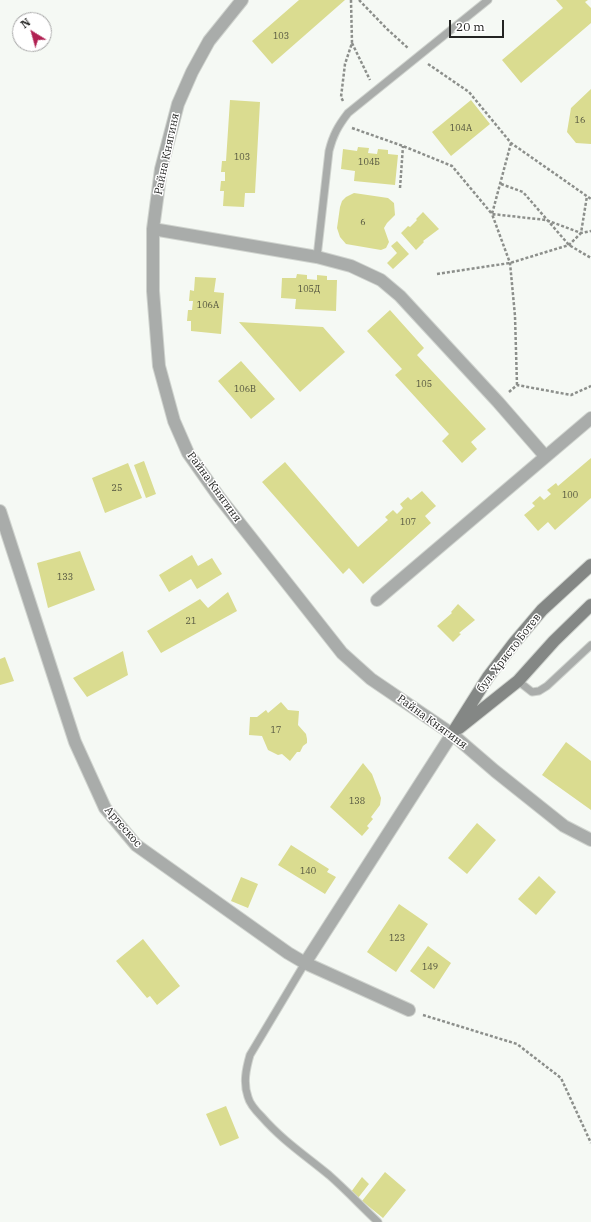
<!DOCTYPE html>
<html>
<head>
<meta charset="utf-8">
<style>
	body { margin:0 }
	#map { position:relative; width:591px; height:1222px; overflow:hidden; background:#f5f9f4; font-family:"IBM Plex Serif",serif }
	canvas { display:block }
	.north { position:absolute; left:12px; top:12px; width:40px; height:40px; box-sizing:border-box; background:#fff; border:1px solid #a7a7a7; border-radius:50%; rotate:323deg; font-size:11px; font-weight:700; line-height:16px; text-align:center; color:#232422 }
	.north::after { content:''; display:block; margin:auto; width:14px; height:18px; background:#b12153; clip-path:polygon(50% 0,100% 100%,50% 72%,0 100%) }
	.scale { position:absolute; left:449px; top:20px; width:55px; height:18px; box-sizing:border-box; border:2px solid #232422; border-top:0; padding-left:5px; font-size:12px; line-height:14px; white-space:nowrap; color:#232422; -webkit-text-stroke:3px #fff; paint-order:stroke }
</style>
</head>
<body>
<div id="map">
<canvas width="591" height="1222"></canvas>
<div class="north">N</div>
<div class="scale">20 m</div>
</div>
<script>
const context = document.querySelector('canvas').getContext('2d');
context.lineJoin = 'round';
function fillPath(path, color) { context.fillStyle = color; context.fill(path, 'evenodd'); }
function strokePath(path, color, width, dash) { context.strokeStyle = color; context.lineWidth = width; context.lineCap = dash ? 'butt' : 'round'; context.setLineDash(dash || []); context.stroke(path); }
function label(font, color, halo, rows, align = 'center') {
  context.font = font + ' "IBM Plex Serif",serif'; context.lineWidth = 3; context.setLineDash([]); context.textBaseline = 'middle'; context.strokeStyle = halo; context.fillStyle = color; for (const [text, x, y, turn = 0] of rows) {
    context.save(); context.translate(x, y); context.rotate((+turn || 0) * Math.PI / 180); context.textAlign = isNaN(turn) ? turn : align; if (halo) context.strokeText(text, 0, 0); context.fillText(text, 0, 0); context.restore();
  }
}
fillPath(new Path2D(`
	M299,0h46l-73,64 -20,-23z
	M556,0h32l-3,2 6,6v15l-70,60 -19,-23 61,-52z
	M591,89v55l-15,-1 -9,-11 4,-24z
	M230,100l30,2 -5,91h-10l-1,14 -21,-1 1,-15h-4l1,-10h4v-9h-4l1,-11h4z
	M471,100l19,24 -39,32 -19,-24z
	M358,147l11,1 -1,5 9,1 1,-5 10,1v4l10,1 -3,30 -41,-4 1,-10 -14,-2 2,-20 14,2z
	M354,193l34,5 6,5 1,12 -8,8 -3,5 5,14 -3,6 -5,2 -35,-6 -6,-7 -3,-9 3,-21 2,-6 4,-4z
	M423,212l16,17 -16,12 1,1 -8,8 -15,-17 7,-7 2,1 7,-7 -1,-1z
	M397,241l12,13 -16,15 -6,-6 10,-10 -6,-7z
	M297,274l10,1v4l10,1v-5l10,1v4h10l-1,31 -41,-2 1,-10 -15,-1 1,-20h14z
	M195,277l21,1 -2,14 10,1 -3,41 -30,-3v-10h-4l1,-11h4l1,-9h-4l1,-11 4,1z
	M390,310l34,38 -7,7 69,74 -15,13 6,7 -15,14 -20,-22 7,-7 -54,-59 7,-6 -35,-38z
	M239,322l84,5 22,25 -45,40z
	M241,361l34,38 -24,20 -33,-38z
	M591,458v40l-36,32 -7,-8 -10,9 -14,-16 11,-9 -3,-3 8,-7 4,4 7,-6 -4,-4 9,-7 2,3z
	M144,461l12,33 -10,4 -12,-33z
	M285,462l73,85 30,-27 -3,-3 8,-7 4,4 6,-6 -3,-4 8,-7 3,3 11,-9 14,15 -11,10 6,7 -68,61 -14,-16 -6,6 -81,-92z
	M128,463l14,35 -37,15 -13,-35z
	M80,551l15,39 -47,18 -11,-45z
	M192,555l6,11 14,-8 10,16 -25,15 -6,-10 -22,13 -10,-17z
	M228,592l9,19 -76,42 -14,-22 53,-32 8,9z
	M458,604l17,16 -16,13 2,1 -8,8 -16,-16 15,-13 -1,-1z
	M123,651l5,24 -41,22 -14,-19z
	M5,657l9,24 -14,4v-26z
	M281,702l7,8 11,1 -1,14 8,9 1,5v4l-4,3 -3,6h-3l-7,9 -8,-7 -4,1 -10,-5 -6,-14 -13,-1 1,-18h7l9,-7 2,3z
	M566,742l25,19v49l-49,-35z
	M363,763l9,11 9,24 -1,7 -9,12 2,2 -6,7 2,2 -7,8 -32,-29z
	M477,823l19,17 -29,34 -19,-16z
	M291,845l38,24 -2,3 9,5 -11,17 -47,-29z
	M539,876l17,16 -20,23 -18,-16z
	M241,877l17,7 -10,24 -17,-7z
	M399,904l29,20 -32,48 -29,-20z
	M143,939l37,47 -23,19 -7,-9 -3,2 -31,-37z
	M428,946l23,17 -17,26 -24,-18z
	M226,1106l13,32 -19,8 -14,-32z
	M385,1172l21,18 -23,28 -21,-17z
	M362,1177l7,7 -11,14 -7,-6z`), '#dadc90');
const service = new Path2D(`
	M317,257l12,-106c4,-16 9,-25 19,-38l140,-113
	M518,681l14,11 7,-1 8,-5 44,-41
	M305,963l-55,92c-4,14 -7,28 -2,42 2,8 9,15 14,20 20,23 44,39 67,58 17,15 33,32 49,47`);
const minor = new Path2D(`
	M242,0l-33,41 -17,31 -14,32 -17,65 -8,60v62l6,75 15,55 14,32 31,44 123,156 29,26 81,55 43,37 69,55 27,14
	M153,229l164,28 34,9 30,14 19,16 98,106 47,54
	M0,511l75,231 30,66 31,37 152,108 17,10 104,47
	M377,600l214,-182
	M305,963l147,-229`);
const secondary = new Path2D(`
	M459,728l59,-47 36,-40 37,-36
	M452,734l36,-57 26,-34 28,-33 49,-45`);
strokePath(service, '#cfd3ce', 9);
strokePath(minor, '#cfd3ce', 14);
strokePath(secondary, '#cfd3ce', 14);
strokePath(new Path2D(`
	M359,0l28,29 21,19
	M352,43l18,37
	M428,64l41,28 42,51 80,56
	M343,101l-2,-4 4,-33 7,-21 -1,-43
	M352,128l51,18 49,20 40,48 54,6 35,13 10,-2
	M511,143l-19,71 18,49 5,53 2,69
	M501,184l22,8 46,53 22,13
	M400,188l3,-42
	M437,274l73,-11 59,-18 12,-12 6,-37
	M509,392l8,-7 54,10 20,-9
	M423,1015l94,29 44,34 30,65`), '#8c8f8b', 2.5, [3, 2]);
strokePath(service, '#a9acaa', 7);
strokePath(minor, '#a9acaa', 12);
strokePath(secondary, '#848785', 12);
label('9px', '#51523e', null, [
	["103",281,36],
	["16",580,120],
	["104А",461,128],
	["103",242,157],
	["104Б",369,162],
	["6",363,222],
	["105Д",309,289],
	["106А",208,305],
	["105",424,384],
	["106В",245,389],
	["25",117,488],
	["100",570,495],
	["107",408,522],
	["133",65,577],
	["21",191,621],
	["17",276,730],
	["138",357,801],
	["140",308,871],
	["123",397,938],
	["149",430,967]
]);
label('11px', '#232422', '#fff', [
	["Райна Княгиня",167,154,-78],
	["Райна Княгиня",214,487,54],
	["бул. Христо Ботев",509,653,-52],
	["Райна Княгиня",432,722,36],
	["Артескос",123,827,49]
]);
</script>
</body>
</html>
